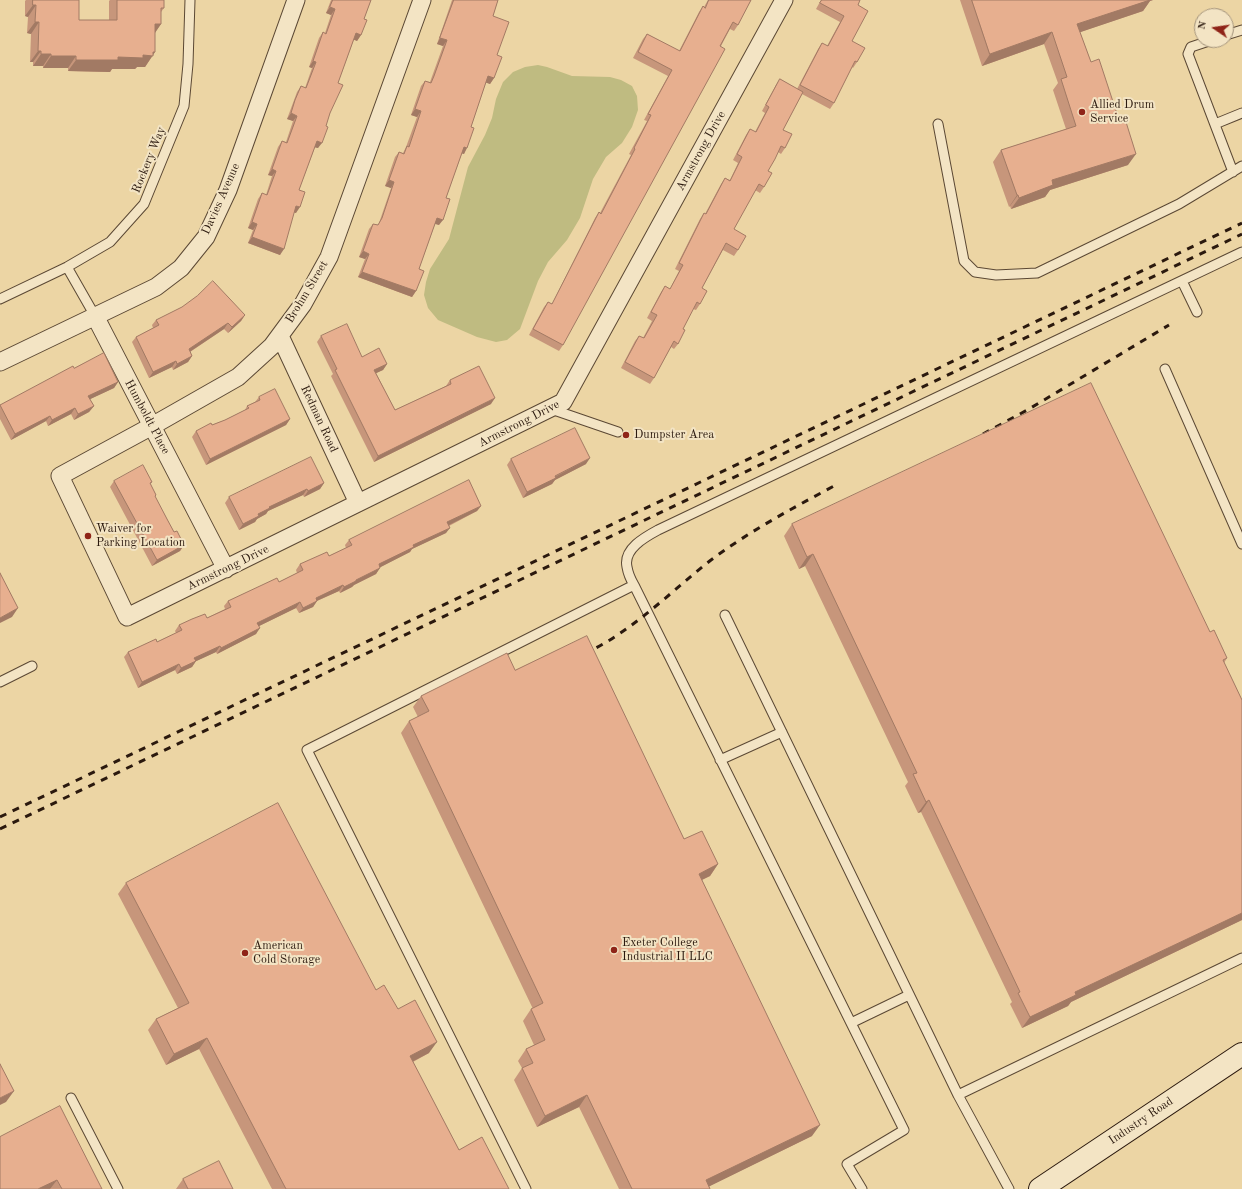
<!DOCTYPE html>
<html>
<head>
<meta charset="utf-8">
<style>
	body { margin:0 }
	#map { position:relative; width:1242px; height:1189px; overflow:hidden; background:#ecd5a4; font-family:"Old Standard TT",serif }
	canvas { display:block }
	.north { position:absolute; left:1194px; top:8px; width:40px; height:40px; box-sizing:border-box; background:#f3e4c4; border:1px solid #a3937b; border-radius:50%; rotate:283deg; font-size:11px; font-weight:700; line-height:16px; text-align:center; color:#2b190e }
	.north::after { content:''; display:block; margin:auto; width:14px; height:18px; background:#8f2418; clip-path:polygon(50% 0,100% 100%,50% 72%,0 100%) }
</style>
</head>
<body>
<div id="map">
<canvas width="1242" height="1189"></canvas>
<div class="north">N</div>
</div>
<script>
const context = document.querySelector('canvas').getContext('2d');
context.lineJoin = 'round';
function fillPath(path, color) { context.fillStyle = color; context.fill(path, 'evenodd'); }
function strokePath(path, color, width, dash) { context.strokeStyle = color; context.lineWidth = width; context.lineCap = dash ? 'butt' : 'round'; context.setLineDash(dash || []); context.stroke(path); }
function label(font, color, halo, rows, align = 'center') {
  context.font = font + ' "Old Standard TT",serif'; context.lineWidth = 4; context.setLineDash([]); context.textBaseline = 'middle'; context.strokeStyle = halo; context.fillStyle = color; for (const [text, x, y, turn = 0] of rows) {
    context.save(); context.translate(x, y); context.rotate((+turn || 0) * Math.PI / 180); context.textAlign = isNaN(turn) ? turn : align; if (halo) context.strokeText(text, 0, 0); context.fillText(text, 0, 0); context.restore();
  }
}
fillPath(new Path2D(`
	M538,65l9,2 25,9 38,1 11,3 11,6 5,10 1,14 -6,17 -10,16 -16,14 -13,22 -13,39 -13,22 -19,22 -10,19 -18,48 -13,11 -11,2 -19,-5 -39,-17 -10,-12 -4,-13 2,-13 4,-13 19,-30 19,-72 17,-32 7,-17 4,-19 7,-17 10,-10 12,-5z`), '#bfbb81');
const lane = new Path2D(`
	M1226,35l16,-5
	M1212,40l-21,7 -3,7 45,118
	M938,124l26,137 11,11 21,3 41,-2 142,-69 63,-38
	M1215,124l27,-11
	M67,267l28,49
	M1182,281l15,31
	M0,299l67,-32 43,-25 34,-38 40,-98 4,-42 2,-64
	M1165,369l77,175
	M551,409l67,23
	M634,585c-3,-5 -6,-12 -7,-18 -4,-18 18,-30 31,-37l584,-278
	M725,615l233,480
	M0,682l32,-16
	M720,760l62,-28
	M851,1023l58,-28
	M71,1098l47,91
	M526,1189l-219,-439 327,-165 270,545 -57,34 15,25
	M1009,1189l-51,-94 284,-137`);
const street = new Path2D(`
	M422,0l-93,257 -26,47 -31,42 -34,31 -86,49 -92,50 67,141 436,-215 221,-402
	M95,316l131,253
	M280,336l78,167
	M0,362l156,-75 25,-19 25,-31 22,-47 68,-190`);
const secondary = new Path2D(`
	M1040,1189l202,-135`);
strokePath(lane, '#5b4834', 11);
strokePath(street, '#5b4834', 19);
strokePath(secondary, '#2b190e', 24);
strokePath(lane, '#f3e4c4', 9);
strokePath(street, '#f3e4c4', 17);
strokePath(secondary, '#f3e4c4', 22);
strokePath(new Path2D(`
	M983,434l46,-25 140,-84
	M584,654c49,-23 85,-61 127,-94 39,-29 80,-51 123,-74
	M0,817l1242,-594
	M0,829l1242,-595`), '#2b190e', 3, [7, 7]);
fillPath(new Path2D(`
	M26,0h53v20h30v-19l1,-1h54v8l-3,4v12l-6,8v20l-10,15h-8l-2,2h-23l-2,3 -42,-1v-3h-25v-2h-10v-4h-3l1,-28 -4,-1 1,-16 -3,-1v-15z
	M331,0h40l-7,19 -3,16 -4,6 -3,-2 -16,44 -8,30 -12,35 -3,-1 -16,43 -3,23 -2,-1 -14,43 -32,-12 5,-13 -5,-2 10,-29 4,-6 4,2 6,-19 -4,-1 10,-28 4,-6 4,1 7,-21 -6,-2 10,-27 4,-6 4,2 7,-20 -3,-1 10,-29 4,-6 2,1 6,-18 -5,-2z
	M452,0h46l-5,16 4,39 -3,23 -4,6 -4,-2 -15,45 -7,27 -2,-1 -16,45 -7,27 -4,-1 -16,45 -3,22 -4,6 -54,-20 7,-18 -6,-2 10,-28 4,-5 5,1 1,-2 12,-35 -6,-2 10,-29 4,-5 4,1 3,-6 11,-30 -6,-2 10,-29 4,-5 5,1 13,-36 -6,-2z
	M708,0h43l-13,25 -4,6 -4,-2 -167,316 -4,6 -30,-16 15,-28 4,-5 4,2 43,-86 4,-6 1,1 31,-58 -2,-1 18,-33 -3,-1 24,-44 -35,-18 10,-19 4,-5 32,17 20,-39 4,-6 1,1z
	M821,0h39l-2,5 -6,36 5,21 -4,6 -1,-1 -18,36 -4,6 -28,-15 -19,36 2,18 -4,6 -3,-2 -10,19 -4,16 -4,6 -5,-3 -21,39 4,21 -4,6 -11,-6 -21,38 -2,16 -4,6 -3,-1 -10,20 -5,15 -4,5 -3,-2 -17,31 -4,6 -29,-16 14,-27 4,-5 4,2 9,-17 -5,-3 14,-26 4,-6 5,3 9,-18 -4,-2 25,-50 4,-6 1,1 16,-30 4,-6 5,2 8,-17 -5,-3 13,-25 4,-6 5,3 10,-19 -3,-2 14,-26 4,-6 17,10 21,-40 4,-6 5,3 13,-24 -24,-13z
	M960,0h193l-3,1 -7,10 -63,21 48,133 -78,25 -5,7 -34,12 -1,-3 -1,1 -16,-45 8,-12 65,-21 -13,-39 5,-7 -14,-39 -62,22z
	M245,315l-4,6 -13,12 -4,-4 -34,23 2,4 -4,6 -15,8 -1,-3 -23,11 -17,-36 4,-5 17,-9 -1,-3 4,-5z
	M321,336l41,21 25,7 -4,6 -7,3 19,37 51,-24 4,-6 41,24 -117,58 -43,-86 2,-2 -16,-32z
	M74,368l44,14 -4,6 -24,11 4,7 -5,6 -15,8 -3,-6 -23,12 -2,-5 -35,19 -11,-21v-14z
	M259,397l31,22 -4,6 -80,40 -14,-28 4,-6 29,-11 20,-10 2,-4 8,-4z
	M511,459l75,5 -31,16 -3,4 -29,14 -16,-33z
	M114,481l38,1 -2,2 6,11 -1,2 19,35 10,13 -4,6 -28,15 -42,-79z
	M324,483l-4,6 -16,8 -1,-2 -35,16 -2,3 -9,5 -2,3 -16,8 -14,-27 4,-6z
	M481,506l-4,5 -28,15 -3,7 -34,16 -2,3 -30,15 -4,7 -22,11 -2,2 -12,6 -1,-2 -22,10 -4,6 -14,6 -3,-5 -37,18 -3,8 -39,20 -1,-2 -20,9 -4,6 -15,7 -2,-4 -37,18 -14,-31 4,-5 29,-10 19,-9 -1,-2 4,-6 28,-7 18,-9 -1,-3 4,-5 51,-19 18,-9 -1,-3 4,-6 29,-8 17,-8 -1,-3 4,-5z
	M792,524l418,108 17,26 -3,5 18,37v220l-171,82 -3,4 -46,22 -12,-24 2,-2 -91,-190 -3,1 -13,-27 3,-4 -103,-216 -6,3 -15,-33z
	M515,670l169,169 34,25 -8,12 -8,4 110,256 -103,50 1,3h-91l-40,-82 -42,20 -23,-47 8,-12 -4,-7 8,-12 8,-4 -11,-24 8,-12h2l-132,-276 8,-12 9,-4 -5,-10 8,-11z
	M126,883l250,107 22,19 31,44 -16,9 46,88 50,39h-237l-73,-140 -33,16 -18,-35 8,-11 22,-11 -60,-114z
	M0,1137l102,52h-102z
	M183,1179l50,10h-57z`), '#c7967b');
fillPath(new Path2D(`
	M1144,0h9l-3,1 -7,10 -74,25 8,-12z
	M33,5h3l-8,12 -3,-1z
	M330,7l5,2 -4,6 -5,-2z
	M35,22h4l-8,12 -4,-1z
	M155,24h6l-8,12z
	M1052,32l-8,12 -62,22 8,-12z
	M356,33l5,2 -4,6 -5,-2z
	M440,38l7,2 -4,6 -6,-2z
	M38,51h3l-8,11h-3z
	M153,52h2l-10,15h-8l-2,2h-23l-2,3 -42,-1 8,-11 67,-5z
	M41,54h10l-8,12h-10z
	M51,56h25l-8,12h-25z
	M313,61l3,1 -4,6 -3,-1z
	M488,76l6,2 -4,6 -6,-2z
	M415,109l6,2 -4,6 -6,-2z
	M291,113l6,3 -4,5 -6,-2z
	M317,141l5,2 -4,5 -5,-1z
	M464,147l3,1 -3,6 -4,-1z
	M1136,154l-8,11 -78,25 -5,7 -34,12 8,-11 33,-18z
	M272,169l4,2 -4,5 -4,-1z
	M389,180l5,2 -3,6 -6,-2z
	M1017,195h1l-8,11 -1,1z
	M296,206l4,1 -4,6 -4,-1z
	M437,218l6,2 -4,5 -6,-2z
	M252,222l5,2 -4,6 -5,-2z
	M252,237l32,12 -4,6 -32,-12z
	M363,251l6,3 -4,5 -6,-2z
	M362,272l54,19 -4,6 -54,-20z
	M245,315l-4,6 -13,12 4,-6z
	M228,323l-4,6 -39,26 4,-6z
	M192,356l-4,6 -15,8 4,-6z
	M176,361l-4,6 -23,11 4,-6z
	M387,364l-4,6 -13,6 4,-6z
	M118,382l-4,6 -30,14 4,-6z
	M495,398l-4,6 -117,58 4,-6z
	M94,406l-5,6 -15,8 4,-6z
	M75,408l-4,6 -23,12 4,-6z
	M50,416l-4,5 -35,19 4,-6z
	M290,419l-4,6 -80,40 4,-6z
	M590,458l-4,6 -31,16 -3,4 -29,14 4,-6z
	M324,483l-4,6 -16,8 4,-6z
	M307,489l-4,6 -35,16 -2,3 -9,5 -2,3 -16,8 4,-6 26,-17z
	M481,506l-4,5 -34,17 4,-6z
	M450,528l-4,5 -34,16 -2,3 -35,18 4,-6 34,-19z
	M184,545l-4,6 -28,15 5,-6z
	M813,554l-8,12 -6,3 8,-12z
	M380,568l-4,6 -22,11 -2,2 -12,6 4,-6 12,-7z
	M343,585l-4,6 -27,12 4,-5z
	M317,601l-4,6 -14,6 4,-5z
	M300,602l-4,6 -43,21 4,-6z
	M18,608l-6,9 -12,6v-5z
	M260,628l-4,6 -39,20 4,-6z
	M220,646l-4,6 -26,12 4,-6z
	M196,661l-4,6 -15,7 4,-6z
	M179,664l-4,6 -37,18 4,-6z
	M929,800l-8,12 -3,1 8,-11z
	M718,864l-8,12 -19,9 8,-11z
	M1242,913v7l-171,82 -3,4 -46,22 8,-11 45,-25z
	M207,1038l-8,11 -33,16 8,-11z
	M437,1042l-8,11 -27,14 8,-11z
	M14,1091l-8,11 -6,3v-7z
	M587,1095l-8,12 -42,20 8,-11z
	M820,1125l-8,11 -108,53 2,-9z
	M57,1180l-7,9h-12z`), '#a27a64');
const building = new Path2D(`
	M33,0h46v20h38v-20h47v8h-3v16h-6v28h-2v4l-10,-1v3l-25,-1v3h-42v-4h-25v-2h-10v-3h-3l1,-29h-4l1,-17h-3z
	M333,0h38l-7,19 3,1 -6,15 -5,-2 -18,50 5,2 -13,28 -4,13 2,1 -6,16 -5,-2 -18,49 6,2 -5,15 -4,-1 -12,43 -32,-12 5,-13 -5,-2 10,-29 5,2 9,-24 -4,-2 10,-28 5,2 10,-27 -6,-3 4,-13 6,-14 5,2 10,-26 -3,-1 10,-29 3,2 9,-25 -5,-2z
	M454,0h44l-5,16 16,6 -12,33 5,2 -8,21 -6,-2 -17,51 3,1 -7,20 -3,-1 -18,51 4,1 -7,21 -6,-2 -18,51 5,2 -8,20 -54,-19 7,-18 -6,-3 10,-27 5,1 4,-7 12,-36 -5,-2 10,-28 5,2 3,-8 2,1 12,-36 -6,-2 10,-28 6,2 3,-7 13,-36 -7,-2z
	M709,0h42l-13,25 -5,-3 -13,24 5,3 -162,296 -30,-16 15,-27 4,2 47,-92 2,2 34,-65 -1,-1 17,-33 -3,-1 24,-44 -34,-18 9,-18 33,17 23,-45 2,2z
	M822,0h38l-2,5 10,6 -16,30 13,7 -8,14 -2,-1 -21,42 -34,-18 22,-42 6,3 16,-30 -24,-13z
	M972,0h178l-73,24 14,38 8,-3 21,64 6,-1 10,32 -84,26 1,5 -34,13 -1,-3h-1l-16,-45 75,-24 -15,-47 6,-2 -15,-45 -62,22z
	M780,79l23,13 -20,38 9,4 -7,14 -4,-2 -6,13 -7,12 4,2 -8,14 -5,-3 -25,45 12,7 -8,14 -12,-7 -24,45 5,3 -7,13 -3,-2 -14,27 2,1 -7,14 -4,-3 -20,37 -29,-16 14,-26 5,2 13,-23 -6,-3 14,-26 5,3 13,-24 -4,-2 25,-50 2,1 19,-36 5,3 12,-24 -5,-3 13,-25 6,3 13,-25 -3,-2z
	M213,281l32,34 -13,12 -4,-4 -39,26 3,7 -15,8 -1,-3 -23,11 -17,-35 23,-12 -3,-5 26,-13 15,-11z
	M347,324l15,33 17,-9 8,16 -13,6 21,40 56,-26 -1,-4 29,-14 16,32 -117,58 -43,-86 2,-1 -16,-33z
	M104,353l14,29 -30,14 6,10 -16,8 -3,-6 -23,12 -2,-4 -35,18 -15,-29 73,-39 1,2z
	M1091,383l119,249 4,-2 13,28 -4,2 19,40v213l-167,79 1,3 -46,22 -12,-24 2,-1 -91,-192 -3,2 -13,-28 4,-1 -104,-219 -6,3 -15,-33z
	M275,389l15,30 -80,40 -14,-28 15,-8 1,2 13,-5 24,-12 -2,-2 13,-6 -1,-3z
	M575,428l15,30 -35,18 1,2 -29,14 -16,-33z
	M311,457l13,26 -16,8 -1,-2 -38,18 1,1 -12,6 1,2 -16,8 -14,-27z
	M143,465l9,17 -2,1 6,12 -1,1 12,23 7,13 3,-1 7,14 -27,15 -43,-79z
	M469,480l12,26 -34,16 3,6 -37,17 1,2 -35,17 1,4 -24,12v1l-12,6 -1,-2 -27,13 1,3 -14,7 -3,-6 -43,21 3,5 -39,20 -1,-2 -26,12 2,3 -15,7 -2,-4 -37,18 -14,-30 28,-13 1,3 25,-12 -3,-5 13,-6 13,-5 2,4 24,-11 -3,-6 49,-23 2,4 24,-12 -3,-6 27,-12 2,4 23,-11 -3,-5z
	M0,573l18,35 -18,10z
	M587,636l97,203 18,-8 16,33 -19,10 121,251 -114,55 4,9h-78l-45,-94 -42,21 -23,-48 11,-5 -7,-14 19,-9 -14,-31 12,-6 -134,-282 20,-10 -8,-15 86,-43 8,17z
	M278,803l98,187 8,-5 14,24 17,-9 22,42 -27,14 49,94 23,-13 27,52h-223l-79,-151 -33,16 -18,-35 33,-16 -63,-120z
	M0,1064l14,27 -14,7z
	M60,1106l42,83h-40l-5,-9 -19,9h-38v-52z
	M219,1161l14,28h-45l-5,-10z`);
fillPath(building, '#e7af8f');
strokePath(building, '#a27a64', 1);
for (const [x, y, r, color] of [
	[1082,112,4,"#8f2418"],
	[626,435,4,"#8f2418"],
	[88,536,4,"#8f2418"],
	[614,950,4,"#8f2418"],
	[245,953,4,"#8f2418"]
]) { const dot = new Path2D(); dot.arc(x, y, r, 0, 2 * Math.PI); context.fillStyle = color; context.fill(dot); strokePath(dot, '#f3e4c4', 1.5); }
label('12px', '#2b190e', '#f3e4c4', [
	["Allied Drum",1090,105],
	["Service",1090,119],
	["Dumpster Area",634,435],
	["Waiver for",96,529],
	["Parking Location",96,543],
	["Exeter College",622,943],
	["Industrial II LLC",622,957],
	["American",253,946],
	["Cold Storage",253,960]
], 'left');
label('12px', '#2b190e', '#f3e4c4', [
	["Armstrong Drive",701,151,-61],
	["Rockery Way",149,160,-68],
	["Davies Avenue",221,199,-66],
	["Brohm Street",307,292,-59],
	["Humboldt Place",147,417,62],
	["Redman Road",319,419,65],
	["Armstrong Drive",519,424,-27],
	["Armstrong Drive",228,568,-26],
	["Industry Road",1141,1121,-34]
]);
</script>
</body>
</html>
